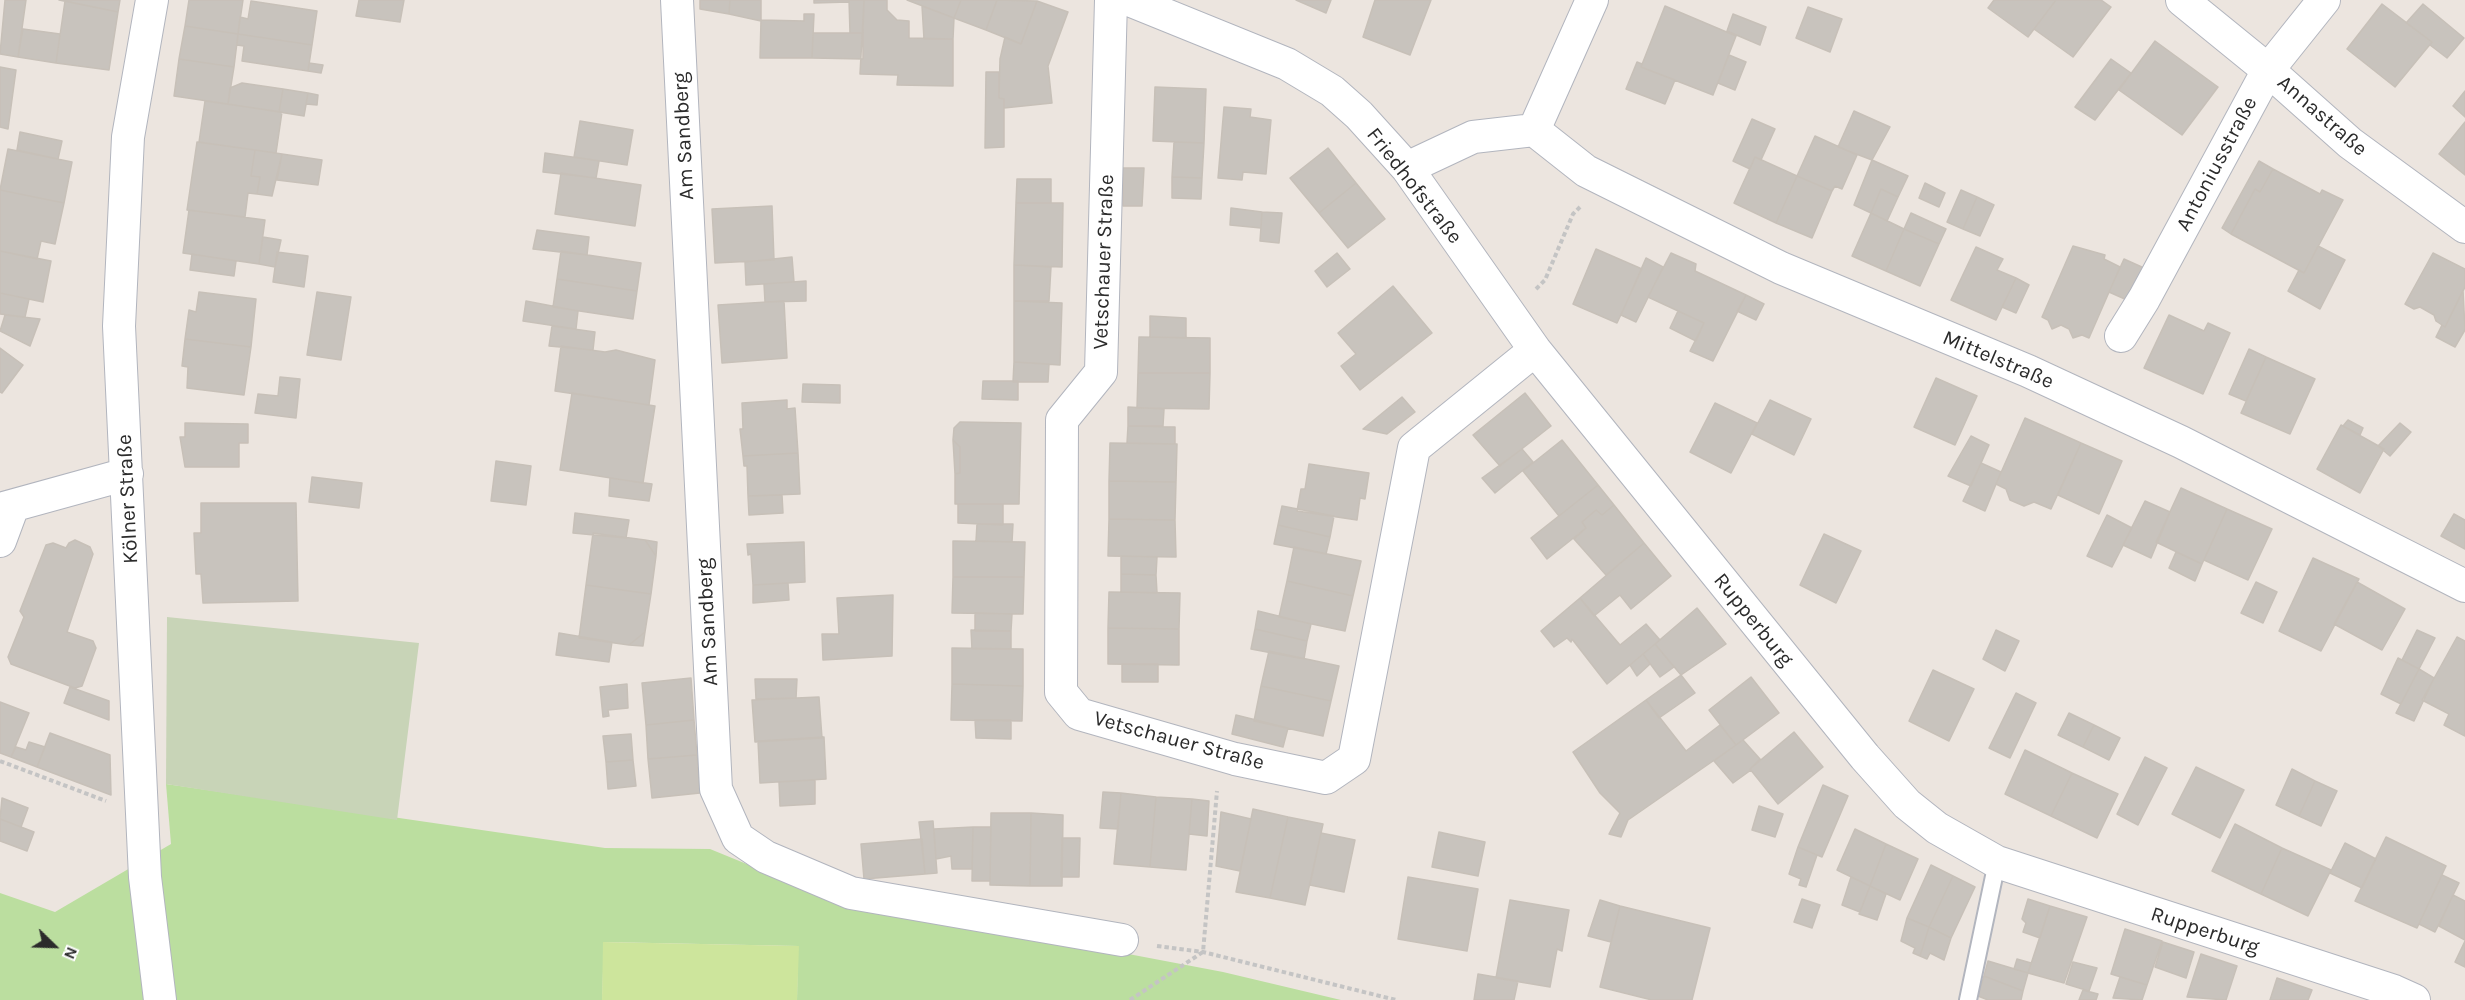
<!DOCTYPE html>
<html>
<head>
<meta charset="utf-8">
<style>
	body { margin:0 }
	#map { position:relative; width:2465px; height:1000px; overflow:hidden; background:#ece5df; font-family:Karla,sans-serif }
	canvas { display:block }
	.north { position:absolute; left:24px; top:916px; width:60px; height:60px; -webkit-text-stroke:4px #fff; paint-order:stroke; rotate:113deg; font-size:16px; font-weight:700; line-height:24px; text-align:center; color:#2b2b2b }
	.north::after { content:''; display:block; margin:auto; width:21px; height:27px; background:#2b2b2b; clip-path:polygon(50% 0,100% 100%,50% 72%,0 100%) }
</style>
</head>
<body>
<div id="map">
<canvas width="2465" height="1000"></canvas>
<div class="north">N</div>
</div>
<script>
const context = document.querySelector('canvas').getContext('2d');
context.lineJoin = 'round';
function fillPath(path, color) { context.fillStyle = color; context.fill(path, 'evenodd'); }
function strokePath(path, color, width, dash) { context.strokeStyle = color; context.lineWidth = width; context.lineCap = dash ? 'butt' : 'round'; context.setLineDash(dash || []); context.stroke(path); }
function label(font, color, halo, rows, align = 'center') {
  context.font = font + ' Karla,sans-serif'; context.lineWidth = 6; context.setLineDash([]); context.textBaseline = 'middle'; context.strokeStyle = halo; context.fillStyle = color; for (const [text, x, y, turn = 0] of rows) {
    context.save(); context.translate(x, y); context.rotate((+turn || 0) * Math.PI / 180); context.textAlign = isNaN(turn) ? turn : align; if (halo) context.strokeText(text, 0, 0); context.fillText(text, 0, 0); context.restore();
  }
}
fillPath(new Path2D(`
	M166,784l439,64 105,1 149,61 243,39 121,23 118,28h-544l1,-54 -194,-4 -2,58h-602v-107l55,19 116,-68z`), '#bbde9f');
fillPath(new Path2D(`
	M167,617l252,26 -22,177 -231,-36z`), '#c8d4b7');
fillPath(new Path2D(`
	M603,942l196,4 -2,54h-195z`), '#cde59c');
const building = new Path2D(`
	M5,0h21l-8,57 -18,-3z
	M59,0h61l-2,12z
	M189,0h54l-5,34 -53,-8z
	M359,0h45l-4,22 -44,-6z
	M700,0h30l-1,14 -29,-5z
	M730,0h31v21l-32,-7z
	M814,0h35v2l-35,1z
	M849,0h15l-1,33h-13z
	M864,0h23v10l10,10 12,1v17l44,1v47l-56,-1 1,-10 -38,-1z
	M907,0h54l-7,18z
	M961,0h36l-11,30 -32,-12z
	M997,0l40,1 -16,43 -35,-14z
	M1296,0h35l-5,13z
	M1375,0h56l-21,55 -47,-18z
	M1994,0h62l-28,37 -40,-29z
	M2056,0h45l10,7 -38,50 -39,-28z
	M65,1l53,11 -9,58 -53,-7z
	M251,1l66,10 -5,34 -74,-11 2,-17 8,2z
	M1037,1l31,11 -20,54 4,37 -48,5v-9l-5,-1 1,-39 5,-22 16,7z
	M2382,4l50,38 -37,45 -48,-38z
	M2423,4l41,34 -17,20 -17,-13 2,-3 -26,-19z
	M922,6l32,12 -1,21h-29z
	M1665,6l71,30 -23,59 -72,-28z
	M1808,7l34,12 -12,33 -34,-14z
	M804,14h10l-2,44h-52l1,-38 43,1z
	M1733,14l33,13 -6,18 -33,-14z
	M185,26l53,8 -4,33 -55,-8z
	M23,29l37,5 -4,29 -38,-6z
	M813,33h50v26l-51,-1z
	M238,34l74,11 -4,26 -66,-10 2,-15 -7,-1z
	M2155,41l63,46 -36,48 -63,-45z
	M1729,55l17,7 -11,28 -17,-7z
	M179,59l55,8 -6,37 -54,-8z
	M2111,59l20,14 -36,47 -20,-13z
	M1637,62l5,2 -1,3 34,13 -10,24 -39,-15z
	M309,63l14,2 -2,8 -13,-2z
	M0,67l16,3 -8,59 -8,-2z
	M986,72h13v26l5,1v48l-19,1z
	M242,83l41,6 -4,23 -51,-8 2,-16z
	M1155,87l51,2 -2,54 -51,-2z
	M283,89l25,4 -4,23 -25,-4z
	M2465,91v26l-12,-11z
	M308,93l10,2 -1,10 -11,-1z
	M205,101l77,11 -6,41 -77,-11z
	M1224,107l27,2 -1,8 21,3 -5,54 -23,-2 -1,8 -24,-2z
	M1854,111l36,16 -18,33 -34,-13z
	M1752,119l23,10 -14,31 -6,-3 -5,12 -17,-8z
	M580,121l53,9 -6,35 -53,-8z
	M2465,122v53l-26,-21z
	M20,132l42,9 -4,18 -41,-9z
	M1815,136l42,19 -15,34 -7,-3 -3,5 -35,-15z
	M197,142l58,8 -4,26 9,1 -3,17 -9,-1 -3,24 -58,-7z
	M1174,142l30,1 -2,35 -30,-1z
	M1328,148l28,35 -37,30 -29,-35z
	M8,149l64,13 -8,41 -64,-13z
	M255,150l27,4 -10,42 -15,-2 3,-17 -9,-1z
	M545,153l54,8 -3,17 -53,-6z
	M282,154l40,6 -4,25 -41,-5z
	M1755,157l42,19 -21,47 -42,-20z
	M1872,160l36,16 -10,21 -17,-8 -10,24 -17,-8z
	M2259,161l14,8 -13,23 -5,-3 -24,45 -9,-6z
	M1123,168h21l-2,38h-19z
	M2273,169l47,25 2,-4 21,10 -39,73 -73,-39 24,-45 5,3z
	M561,173l80,12 -6,41 -80,-12z
	M1797,176l35,15 -20,47 -36,-15z
	M1172,177l30,1 -1,21 -29,-1z
	M1017,179h34v24h-35z
	M1356,183l29,36 -37,29 -29,-35z
	M1925,183l20,10 -6,14 -20,-9z
	M1881,189l17,8 -11,24 -16,-8z
	M0,190l64,13 -9,41 -14,-3 -4,18 -37,-8z
	M1961,190l16,7 -14,32 -16,-7z
	M1977,197l17,8 -14,31 -17,-7z
	M1016,203h47l-1,64 -48,-2z
	M772,206l2,54 -59,3 -3,-54z
	M1231,208l31,4 -1,16 -31,-3z
	M189,210l76,10 -6,44 -76,-11z
	M1262,212l20,1 -3,30 -19,-2z
	M1871,213l33,16 -18,42 -34,-15z
	M1911,213l35,16 -7,15 -35,-15z
	M1904,229l35,15 -19,42 -34,-15z
	M537,230l52,7 -2,18 -54,-6z
	M263,237l18,3 -6,27 -16,-3z
	M2073,246l32,9 -1,4 16,8 -31,71 -7,-3 -9,3 -4,-9 -8,-4 -9,4 -4,-9 -6,-3z
	M2318,246l27,14 -25,49 -32,-18 11,-21 5,3z
	M1976,247l27,12 -6,11 19,8 -20,42 -45,-20z
	M1596,249l46,20 -25,54 -44,-19z
	M0,251l51,10 -8,41 -43,-9z
	M561,251l80,12 -4,28 -80,-12z
	M277,252l31,4 -4,31 -31,-5z
	M1337,253l13,16 -23,18 -12,-16z
	M1671,253l25,11 -1,7 51,24 -33,66 -23,-10 14,-28 -56,-26z
	M2433,253l32,16v18l-20,40 -9,-6 -2,-6 -14,-8 -6,2 -9,-5z
	M192,254l44,7 -2,15 -44,-6z
	M792,257l2,25 -48,3 -1,-23z
	M1646,258l17,9 -27,55 -15,-7z
	M2124,259l20,9 -17,32 -18,-8z
	M1014,265l37,2 -2,34h-35z
	M2016,278l13,7 -13,28 -14,-6z
	M557,279l80,12 -4,28 -80,-12z
	M806,281v20l-41,1 -1,-18z
	M1393,286l39,47 -72,57 -19,-24 15,-12 -18,-21z
	M2463,290l2,40 -10,17 -19,-10 6,-12 3,2z
	M199,292l57,7 -5,48 -66,-8 4,-29 7,2z
	M317,292l34,5 -10,63 -34,-5z
	M0,293l29,6 -4,18 -25,-3z
	M1746,295l18,9 -8,16 -19,-9z
	M526,301l52,10 -2,18 -53,-8z
	M784,301l3,57 -65,5 -4,-58z
	M1014,301l48,2 -2,62 -46,-3z
	M1678,311l26,12 -8,18 -26,-13z
	M5,315l35,4 -10,27 -30,-15z
	M2169,315l35,16 4,-8 22,10 -27,61 -59,-26z
	M1150,316l36,2v20l-36,-1z
	M552,326l43,6 -2,18 -44,-4z
	M1139,337l71,1v35h-72z
	M185,339l66,8 -7,48 -57,-7 1,-21 -6,-1z
	M561,346l44,6 11,-2 39,10 -6,45 -94,-14z
	M0,348l23,17 -21,28 -2,-1z
	M2249,349l17,8 -20,44 -17,-7z
	M2266,357l49,22 -25,55 -49,-21z
	M1014,362l35,2 -1,18h-35z
	M1138,373h72l-1,36 -72,-1z
	M280,377l20,2 -4,39 -41,-5 3,-19 20,2z
	M1936,378l41,18 -22,49 -41,-18z
	M983,381h35v19l-36,-1z
	M803,384l37,1v18l-38,-1z
	M572,393l83,13 -12,77 -83,-13z
	M1525,393l26,33 -51,40 -27,-31z
	M1402,397l13,15 -28,22 -24,-5z
	M787,400v9l8,-1 3,45 -55,3 -3,-27h3l-1,-26z
	M1770,400l41,19 -17,36 -42,-21z
	M1715,403l42,20 -26,50 -41,-21z
	M1128,407l36,2 -1,17h-35z
	M2025,418l56,25 -30,66 -17,-7 -10,4 -14,-6 -4,-11 -10,-5z
	M2348,420l15,8 -3,7 -17,-9z
	M960,422l61,1 -2,81h-64v-30l5,-1v-26l-7,-7 1,-12z
	M185,423l63,1v19h-9v24h-54l-5,-30h5z
	M2400,423l11,9 -21,24 -12,-10z
	M2341,425l43,24 -24,44 -43,-24z
	M1128,426l47,1v17l-48,-1z
	M1971,436l18,9 -18,41 -23,-10z
	M953,440l7,7v26l-5,1z
	M1562,440l36,45 -39,31 -36,-45z
	M1110,443l67,1 -1,38 -67,-1z
	M2081,443l41,18 -23,53 -41,-19z
	M1522,449l11,13 -38,31 -13,-15z
	M798,453l2,41 -52,2 -1,-30h-3l-1,-10z
	M496,461l35,5 -5,39 -35,-4z
	M1981,463l20,9 -16,39 -22,-10z
	M1309,464l60,9 -4,26 -5,-1 -3,22 -60,-9 4,-22h4z
	M312,477l50,6 -3,25 -50,-6z
	M610,478l42,6 -3,17 -40,-5z
	M1109,481l67,1 -1,38 -66,-1z
	M1598,485l16,20 -12,10 -6,-5 -14,12 4,6 -39,31 -16,-21z
	M2181,488l46,21 -25,55 -46,-22z
	M782,495l1,18 -34,2 -1,-19z
	M2145,501l25,11 -19,46 -28,-13z
	M201,503h95l2,98 -95,2 -2,-29h-5l-2,-41h7z
	M958,504h45v21l-45,-2z
	M1614,505l30,38 -38,32 -32,-36 12,-11 -4,-6 14,-12 6,5z
	M1282,506l52,10 -4,21 -52,-12z
	M2227,509l45,20 -24,51 -44,-20z
	M575,513l54,7 -3,18 -53,-5z
	M2454,514l11,6v29l-24,-13z
	M2107,515l25,13 -20,39 -25,-11z
	M1109,519l66,1 1,37 -68,-1z
	M977,524h36l-1,18 -36,-1z
	M1278,525l52,12 -4,17 -52,-10z
	M593,533l52,7 11,16 -5,38 -65,-9z
	M1824,534l37,17 -25,52 -36,-18z
	M75,540l15,7 3,7 -26,78 26,9 3,7 -14,38 -7,2 -64,-24 -3,-7 16,-40 -4,-6 26,-66 7,-2 13,5 3,-5z
	M645,540l12,2 -1,14z
	M953,541l72,1 -1,35h-71z
	M804,542l1,40 -52,3 -2,-31 -3,1 -1,-11z
	M1644,543l27,33 -40,33 -11,-14 -26,21 -14,-18z
	M1294,547l67,14 -8,35 -66,-15z
	M2176,552l26,12 -7,17 -26,-13z
	M1121,556l36,1 -1,18 -35,-1z
	M2313,558l46,21 -38,72 -42,-20z
	M1121,574l35,1 1,18 -36,-1z
	M953,577h71l-1,37 -71,-1z
	M1287,581l66,15 -8,35 -66,-14z
	M2256,582l21,10 -14,31 -22,-10z
	M2357,582l48,27 -23,41 -48,-26z
	M788,583l1,17 -36,3v-18z
	M586,585l65,9 -6,38 -16,13 -50,-7z
	M1109,592l71,1 -1,36 -71,-1z
	M893,595l-1,61 -69,4 -1,-26h17l-2,-36z
	M1580,598l40,47 26,-21 14,16 -53,44 -35,-45 -1,3 -4,-4 -13,9 -13,-16z
	M1697,608l29,36 -45,31 -26,-31z
	M1258,611l53,13 -4,17 -52,-12z
	M975,613l37,1 -1,17h-36z
	M1108,628l71,1v36l-71,-1z
	M1255,629l52,12 -3,18 -53,-10z
	M971,630l40,1v18h-39z
	M1996,630l23,11 -14,30 -22,-12z
	M2417,630l18,8 -16,31 -17,-9z
	M645,632l-2,14 -14,-1z
	M559,633l53,9 -3,20 -53,-7z
	M2457,637l8,4v95l-21,-11 5,-11 -27,-14z
	M1655,644l19,23 -14,10 -17,-23z
	M952,648l71,1v37l-71,-2z
	M1269,651l70,15 -8,35 -70,-15z
	M1643,654l7,10 -13,12 -7,-11z
	M2398,658l21,11 -18,35 -20,-10z
	M1122,664h36v18h-36z
	M2419,669l15,9 -20,43 -18,-8z
	M1933,670l41,19 -25,52 -40,-20z
	M1681,675l14,18 -36,25 -13,-18z
	M1751,677l28,36 -43,32 -27,-35z
	M691,678l3,42 -48,5 -4,-42z
	M755,679h42l-1,19 -40,1z
	M627,684l1,24 -20,2 1,6 -6,1 -3,-30z
	M952,684l71,2 -1,35 -71,-1z
	M1261,686l70,15 -8,35 -69,-15z
	M70,687l39,14v19l-45,-17z
	M2016,693l20,10 -26,55 -21,-10z
	M819,697l3,41 -67,4 -3,-42z
	M1646,700l40,51 34,-26 16,20 -108,75 -7,17 -12,-3 11,-21 -20,-20 -27,-41z
	M0,702l29,11 -18,44 -11,-4z
	M2069,713l25,12 -11,22 -25,-12z
	M1236,715l52,13 -5,19 -51,-13z
	M694,720l3,35 -49,4 -2,-34z
	M975,720h36v19l-35,-1z
	M2094,725l26,13 -11,22 -26,-13z
	M1794,732l29,35 -45,37 -28,-35z
	M50,733l60,22 1,40 -74,-28z
	M631,734l2,26 -27,2 -3,-26z
	M824,737l2,42 -66,4 -2,-42z
	M1743,740l17,19 -10,10 1,1 -18,13 -19,-22z
	M29,742l16,5 -8,20 -26,-10 5,-10 10,3z
	M2025,750l47,23 -21,43 -46,-22z
	M697,755l3,38 -48,5 -4,-39z
	M2145,757l22,11 -29,57 -21,-11z
	M633,760l3,26 -28,3 -2,-27z
	M2196,767l48,23 -24,48 -48,-24z
	M2292,769l23,12 -16,35 -23,-11z
	M2072,773l46,21 -21,44 -46,-22z
	M815,780v24l-35,2 -1,-24z
	M2315,781l22,10 -16,35 -22,-10z
	M1823,785l25,11 -26,61 -24,-10z
	M1103,792l18,1 -3,36 -18,-1z
	M1121,793l35,4 -6,70 -36,-3z
	M1156,797l36,2 -6,71 -36,-3z
	M2,798l26,10 -7,19 -21,-8z
	M1192,799l17,2 -2,35 -18,-2z
	M1759,806l24,8 -8,23 -23,-7z
	M1253,809l35,8 -18,81 -34,-6z
	M1221,812l30,7 -11,52 -24,-5z
	M991,813h40l-1,73 -40,-1z
	M1031,813l32,2 -1,71h-32z
	M1288,817l35,7 -18,81 -35,-7z
	M0,819l34,13 -7,19 -27,-10z
	M933,821l4,52 -12,1 -6,-52z
	M2235,824l47,24 -21,46 -49,-23z
	M973,827h18l-1,54h-18z
	M973,827l-1,42h-20l-1,-13 -15,3 -2,-30z
	M1855,829l31,15 -16,42 -33,-16z
	M1439,832l46,10 -7,34 -46,-9z
	M1321,833l34,7 -11,52 -34,-7z
	M2386,837l60,29 -29,62 -62,-27z
	M1062,838h18l-1,39h-18z
	M922,839l3,35 -61,5 -3,-35z
	M2345,843l31,16 -14,29 -32,-15z
	M1886,844l32,15 -18,41 -30,-14z
	M1798,847l19,8 -11,32 -7,-2 2,-6 -12,-5z
	M2282,848l49,22 -23,46 -47,-22z
	M1931,865l22,11 -24,51 -22,-9z
	M2442,875l17,8 -24,49 -16,-8z
	M1953,876l22,11 -24,51 -22,-11z
	M1408,877l70,12 -11,62 -69,-12z
	M1851,877l19,9 -10,26 -18,-7z
	M1870,886l16,8 -9,26 -18,-6z
	M2453,895l12,6v39l-26,-14z
	M1802,899l18,6 -8,23 -18,-6z
	M2028,899l22,7 -10,32 -17,-6 3,-9 -4,-4z
	M1510,900l59,10 -7,41 -5,-2 -7,38 -54,-9z
	M1600,900l20,6 -9,36 -23,-6z
	M1620,906l90,22 -18,72h-40l-52,-13z
	M2050,906l37,11 -23,66 -36,-10z
	M1907,918l22,9 -9,29 -7,-3 2,-5 -14,-7z
	M1929,927l22,11 -7,22 -14,-7 -3,6 -7,-3z
	M2125,929l37,12 -15,44 -36,-11z
	M2465,941v26l-10,-5z
	M2163,942l31,10 -8,26 -31,-11z
	M2201,954l36,12 -11,34 -39,-3z
	M2017,959l14,4 -3,10 -14,-4z
	M1988,961l40,12 -5,18 -39,-15z
	M2073,962l24,6 -8,23 -23,-7z
	M1478,974l40,7 -4,19h-40z
	M1984,976l39,15 -2,9h-33l-10,-4z
	M2120,977l27,8 -5,15 -29,-2z
	M2277,978l35,12 -4,10h-38z
	M2083,990l15,4 -2,6h-17z`);
fillPath(building, '#c8c3bd');
strokePath(building, '#c7c0b8', 1.5);
const service = new Path2D(`
	M1968,1000l29,-138`);
const minor = new Path2D(`
	M152,0l-24,137 -9,189 26,551 15,123
	M677,0l39,789 22,49 28,19 85,36 271,47
	M1111,0l-10,372 -39,48 -1,272 18,22 156,45 91,19 28,-19 60,-311 121,-98
	M1129,0l158,64 45,27 27,24 48,53 128,182 330,407 42,47 30,24 60,34 397,129 20,9
	M2182,0l86,70 82,73 115,84
	M1534,130l52,41 195,97 247,103 153,71 284,144
	M1407,168l66,-31 61,-7 58,-130
	M2121,336l23,-37 124,-229 56,-70
	M0,509l127,-35
	M0,541l13,-35`);
strokePath(service, '#b2b5be', 20);
strokePath(minor, '#b2b5be', 34);
strokePath(new Path2D(`
	M1536,289l9,-9 28,-66 7,-7
	M0,761l106,40
	M1157,946l46,6 193,48
	M1130,1000l73,-48 14,-161`), '#c4c4c4', 4, [4.5, 3]);
strokePath(service, '#fff', 16);
strokePath(minor, '#fff', 32);
label('21px', '#2b2b2b', '#fff', [
	["Annastraße",2322,116,41],
	["Am Sandberg",684,136,-93],
	["Antoniusstraße",2217,164,-62],
	["Friedhofstraße",1414,186,52],
	["Vetschauer Straße",1104,262,-88],
	["Mittelstraße",1998,360,23],
	["Kölner Straße",128,499,-93],
	["Rupperburg",1753,620,51],
	["Am Sandberg",708,622,-93],
	["Vetschauer Straße",1179,741,15],
	["Rupperburg",2205,931,18]
]);
</script>
</body>
</html>
